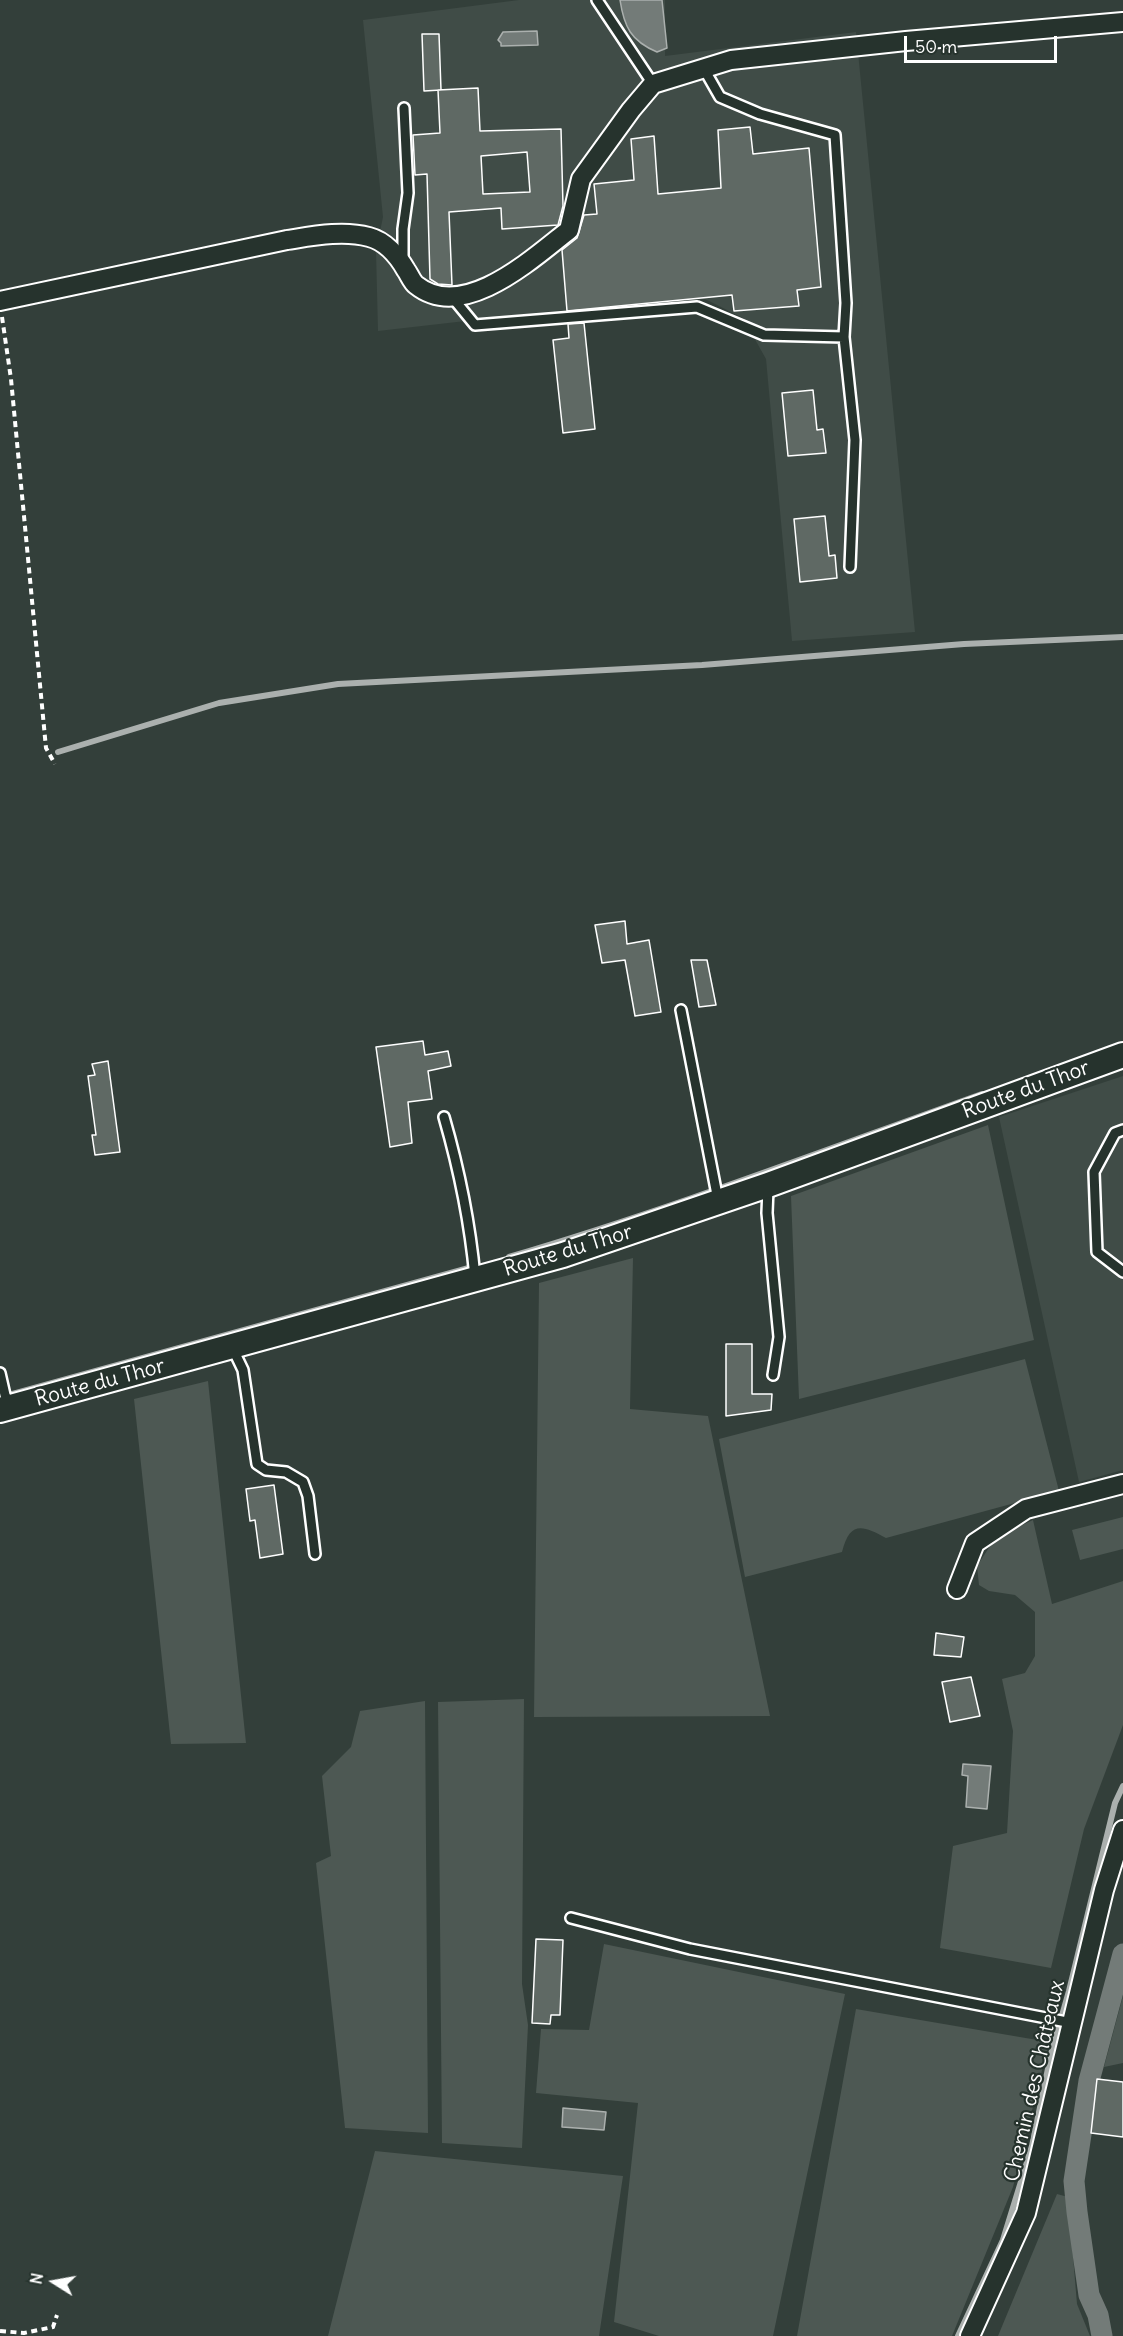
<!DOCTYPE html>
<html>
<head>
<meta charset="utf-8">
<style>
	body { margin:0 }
	#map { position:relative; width:1123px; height:2336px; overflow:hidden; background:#333f3a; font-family:Delius,sans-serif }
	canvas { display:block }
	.north { position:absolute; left:24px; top:2252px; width:60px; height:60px; -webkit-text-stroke:4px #26332d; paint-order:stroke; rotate:281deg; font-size:16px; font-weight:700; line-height:24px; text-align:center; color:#fff }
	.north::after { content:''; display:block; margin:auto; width:21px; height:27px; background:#fff; clip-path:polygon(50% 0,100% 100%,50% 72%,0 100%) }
	.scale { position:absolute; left:904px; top:36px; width:153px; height:27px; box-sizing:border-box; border:3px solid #fff; border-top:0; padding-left:8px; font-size:18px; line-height:21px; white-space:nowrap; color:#fff; -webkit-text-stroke:4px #26332d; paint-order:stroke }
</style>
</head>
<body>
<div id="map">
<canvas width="1123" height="2336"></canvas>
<div class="north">N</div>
<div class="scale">50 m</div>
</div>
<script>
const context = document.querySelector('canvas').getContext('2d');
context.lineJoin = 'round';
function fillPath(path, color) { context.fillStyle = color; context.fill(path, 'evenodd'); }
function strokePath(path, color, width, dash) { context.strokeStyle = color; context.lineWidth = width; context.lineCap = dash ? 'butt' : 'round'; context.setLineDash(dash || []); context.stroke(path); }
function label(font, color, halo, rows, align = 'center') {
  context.font = font + ' Delius,sans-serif'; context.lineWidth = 4.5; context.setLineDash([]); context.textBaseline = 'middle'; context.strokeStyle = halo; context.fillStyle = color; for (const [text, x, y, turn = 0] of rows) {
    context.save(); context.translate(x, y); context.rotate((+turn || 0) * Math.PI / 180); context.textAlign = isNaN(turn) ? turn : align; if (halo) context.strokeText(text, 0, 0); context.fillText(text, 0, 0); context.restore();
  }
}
fillPath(new Path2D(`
	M519,0h146v56l191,-24 59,600 -123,9 -26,-282 -23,-41 -38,-19 -152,12 -175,20 -2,-80 7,-34 -20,-197z
	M1123,1076v394l-44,12 -80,-365z`), '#404c47');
fillPath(new Path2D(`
	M988,1125l46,215 -235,59 -8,-203z
	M633,1258l-3,151 78,7 62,300 -236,1 5,-434z
	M1025,1359l34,132 -173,47c-24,-13 -36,-17 -44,14l-97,25 -26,-138z
	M208,1381l38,362 -75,1 -37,-345z
	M1123,1517v32l-43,11 -8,-30z
	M1033,1520l19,84 71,-23v144l-39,104 -33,139 -111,-20 13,-102 54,-13 6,-102 -11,-52 23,-6 10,-17v-44l-20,-17 -26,-4 -10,-6 -2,-19 19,-29z
	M524,1699l-2,285 6,41 -6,123 -80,-5 -4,-441z
	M425,1701l3,432 -83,-5 -29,-265 15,-7 -9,-80 29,-29 9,-36z
	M604,1944l241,50 -72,342h-114l-45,-14 24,-219 -102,-10 5,-64 48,1z
	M1123,1996v67l-19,4z
	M856,2009l193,33 -36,145 -61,149h-155z
	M375,2151l248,25 -24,160h-271z
	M1057,2194l11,3 9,107 13,32h-92z`), '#4d5853');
const water = new Path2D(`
	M620,0h42l5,48 -10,4c-26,-11 -33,-25 -37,-52z
	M537,31l1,14 -37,1v-3l-3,-3 5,-8z
	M963,1764l28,2 -4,43 -21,-2 2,-31 -6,-1z
	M563,2108l43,4 -2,18 -42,-3z`);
fillPath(water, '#737b78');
strokePath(water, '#abb0ae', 1.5);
strokePath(new Path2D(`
	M58,752l161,-49 119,-19 364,-19 262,-21 159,-7
	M509,1257c160,-47 316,-107 473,-163
	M9,1395l467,-129
	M958,2336l45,-96 29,-94 19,-92 18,-63 46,-188 8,-17`), '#abb0ae', 6);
strokePath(new Path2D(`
	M1102,2336l-4,-21 -9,-20 -12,-83 -3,-31 15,-100 34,-127`), '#737b78', 21);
const building = new Path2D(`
	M422,34h17l2,56 -17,1z
	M478,88l2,43 81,-2 2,77 -5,19 -56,4 -1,-21 -52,4 3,73 -14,-1 -8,-5 -3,-105 -12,1 -2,-40 27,-2 -2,-43zM527,152l3,40 -47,2 -2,-38z
	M750,127l3,27 56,-6 12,139 -24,3 2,16 -65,5 -2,-16 -165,16 -5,-61 15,-12 7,-23 13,-1 -3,-30 40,-4 -3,-41 23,-3 4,58 63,-6 -3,-58z
	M584,323l11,106 -32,4 -10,-93 16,-2 -1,-14z
	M813,390l4,40 6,-1 3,24 -38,3 -6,-63z
	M825,516l4,40 6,-1 2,23 -37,4 -6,-63z
	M625,921l2,23 22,-4 12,72 -26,4 -10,-56 -23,3 -7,-38z
	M691,960h16l9,45 -17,2z
	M423,1041l2,14 23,-4 3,15 -23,5 4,28 -24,3 4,41 -22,4 -14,-100z
	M108,1061l12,91 -25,3 -3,-20h4l-8,-59 7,-1 -3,-11z
	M726,1344h26v50h20l-1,16 -45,6z
	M274,1485l9,69 -23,4 -5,-38 -5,1 -4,-32z
	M936,1633l28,4 -3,20 -27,-2z
	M971,1677l9,39 -30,6 -8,-40z
	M536,1939l27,1 -3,75h-9l-1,9 -18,-1z
	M1097,2079l26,3v55l-32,-4z`);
fillPath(building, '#5f6964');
strokePath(building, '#fff', 1.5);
const lane = new Path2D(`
	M597,0l56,84
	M704,69l16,28 40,17 75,21 11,168 -2,34 11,103 -5,127
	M403,262v-33l5,-36 -4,-85
	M452,297l23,28 222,-18 67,28 80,2
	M681,1010l37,190
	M444,1117c15,52 26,106 31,160
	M1123,1130l-8,3 -21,39 3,80 26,20
	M768,1188l-1,25 12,124 -6,38
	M232,1347l11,23 14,94 9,6 20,2 17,10 5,14 7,58
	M0,1373l5,22 6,12
	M571,1918l119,31 382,74`);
const street = new Path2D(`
	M0,301l287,-61c26,-4 56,-10 82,-3 16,4 29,19 37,33 3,4 6,12 10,15 47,38 117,-27 153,-55l12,-51 50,-69 22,-26 78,-24 175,-19 217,-19
	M957,1589l18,-46 51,-34 97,-25
	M970,2336l56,-123 78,-323 19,-60`);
const secondary = new Path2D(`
	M0,1410l563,-155 205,-70 355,-130`);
strokePath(lane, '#fff', 14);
strokePath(street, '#fff', 22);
strokePath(secondary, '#fff', 28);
strokePath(new Path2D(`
	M2,317l9,62 35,369 9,16
	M0,2331l24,2 29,-6 4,-12`), '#fff', 4, [6, 4.5]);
strokePath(lane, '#26332d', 9);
strokePath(street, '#26332d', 18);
strokePath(secondary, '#26332d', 24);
label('21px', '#fff', '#26332d', [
	["Route du Thor",1026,1090,-20],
	["Route du Thor",568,1251,-17],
	["Route du Thor",100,1383,-15],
	["Chemin des Châteaux",1035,2081,-77]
]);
</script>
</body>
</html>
